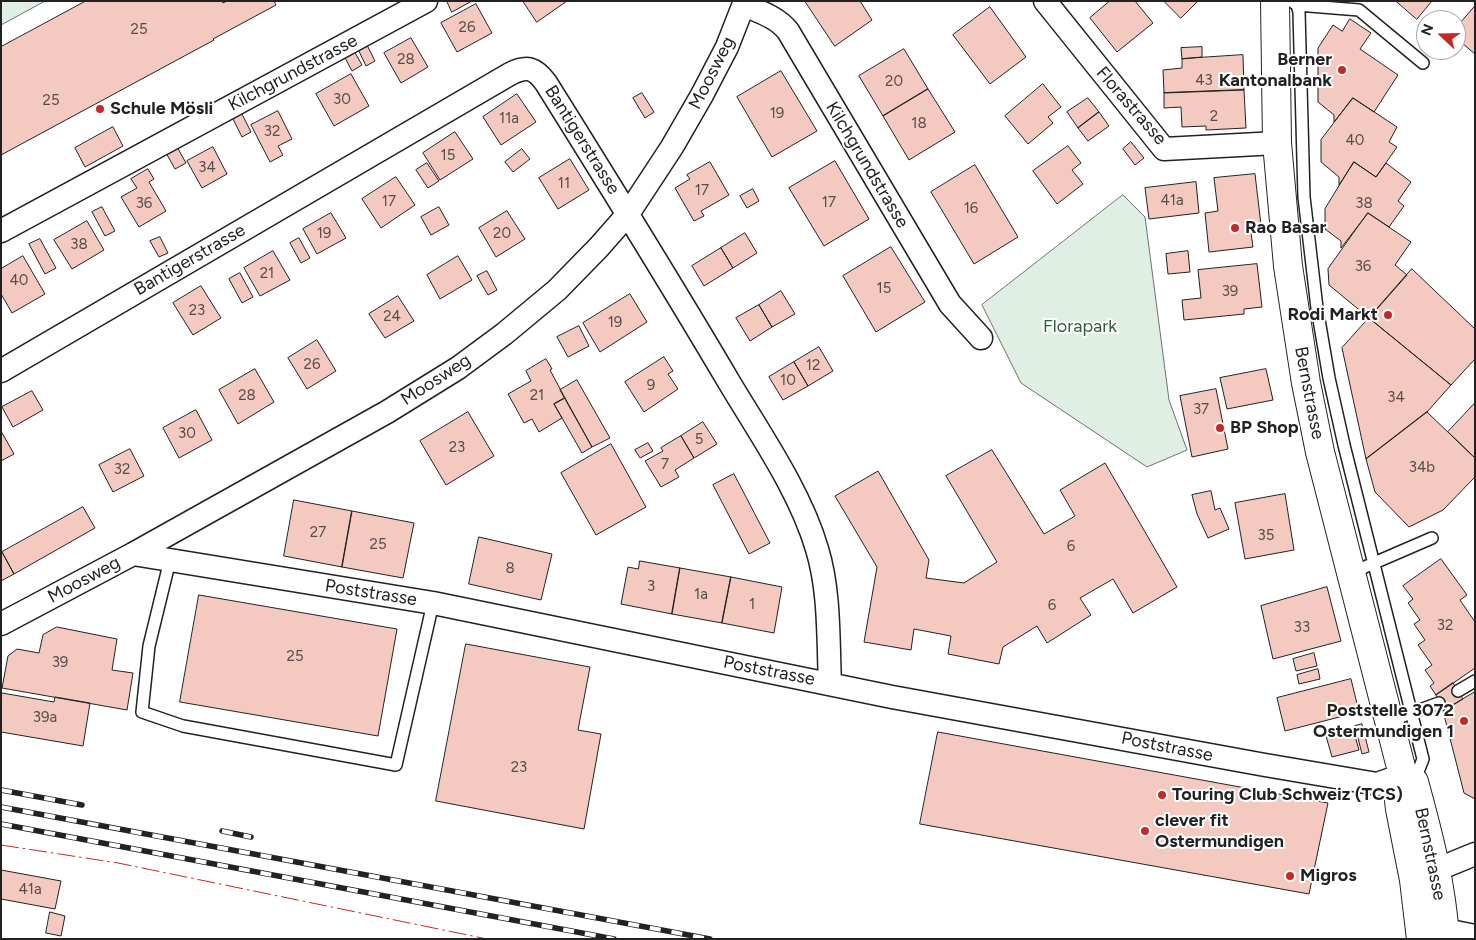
<!DOCTYPE html>
<html>
<head>
<meta charset="utf-8">
<style>
	body { margin:0 }
	#map { position:relative; width:1476px; height:940px; overflow:hidden; background:#fff; font-family:Figtree,sans-serif }
	canvas { display:block }
	.frame { position:absolute; inset:0; border:2px solid #222; pointer-events:none }
	.north { position:absolute; left:1416px; top:10px; width:50px; height:50px; box-sizing:border-box; background:#fff; border:1px solid #a7a7a7; border-radius:50%; rotate:291deg; font-size:14px; font-weight:700; line-height:20px; text-align:center; color:#222 }
	.north::after { content:''; display:block; margin:auto; width:18px; height:22px; background:#c62828; clip-path:polygon(50% 0,100% 100%,50% 72%,0 100%) }
</style>
</head>
<body>
<div id="map">
<canvas width="1476" height="940"></canvas>
<div class="frame"></div>
<div class="north">N</div>
</div>
<script>
const context = document.querySelector('canvas').getContext('2d');
context.lineJoin = 'round';
function fillPath(path, color) { context.fillStyle = color; context.fill(path, 'evenodd'); }
function strokePath(path, color, width, dash) { context.strokeStyle = color; context.lineWidth = width; context.lineCap = dash ? 'butt' : 'round'; context.setLineDash(dash || []); context.stroke(path); }
function label(font, color, halo, rows, align = 'center') {
  context.font = font + ' Figtree,sans-serif'; context.lineWidth = 4; context.setLineDash([]); context.textBaseline = 'middle'; context.strokeStyle = halo; context.fillStyle = color; for (const [text, x, y, turn = 0] of rows) {
    context.save(); context.translate(x, y); context.rotate((+turn || 0) * Math.PI / 180); context.textAlign = isNaN(turn) ? turn : align; if (halo) context.strokeText(text, 0, 0); context.fillText(text, 0, 0); context.restore();
  }
}
const green = new Path2D(`
	M1,1h44l-44,24z
	M1123,195l22,22 24,183 18,50 -40,17 -126,-84 -39,-78z`);
fillPath(green, '#e0efe3');
strokePath(green, '#6f6f6f', 1);
const building = new Path2D(`
	M86,1h136l1,2 4,-2h47l2,4 -63,34 1,1 -213,115v-108z
	M447,1h25l-20,11z
	M523,1h44l-30,21z
	M805,1h55l12,19 -37,26z
	M1110,1h25l18,22 -36,29 -27,-34z
	M1164,1h34l-17,17z
	M1396,1h36l-15,18z
	M476,4l16,29 -35,19 -16,-29z
	M1475,6v48l-19,-16v-10z
	M990,7l36,50 -36,27 -37,-49z
	M1350,19l21,14 -11,16 38,26 -24,37 -21,-14 -19,24v-7l-16,-13v-54l15,-23 9,6z
	M411,38l17,29 -27,16 -17,-30z
	M366,43l9,18 -9,5 -9,-19z
	M1202,47v10l-20,2 -1,-11z
	M353,49l9,16 -10,6 -9,-17z
	M904,49l24,40 -45,27 -24,-40z
	M1243,55l1,35 -80,3 -1,-23 19,-2v-9z
	M781,71l36,60 -45,26 -35,-60z
	M351,74l18,32 -35,20 -18,-32z
	M1043,84l18,23 -13,10 5,6 -25,21 -23,-28z
	M928,89l27,43 -46,28 -26,-44z
	M1244,90l2,38 -40,2v-4l-24,1 -1,-20 -17,1v-15z
	M642,93l12,19 -9,6 -12,-20z
	M517,94l19,28 -35,23 -18,-28z
	M1088,98l11,14 -21,16 -11,-16z
	M1353,98l44,29 -8,15 8,5 -21,30 -22,-15 -15,23v-8l-18,-15v-22z
	M278,111l14,28 -14,7 5,9 -13,7 -19,-37z
	M241,112l10,20 -9,5 -10,-20z
	M1099,112l10,14 -21,15 -10,-13z
	M113,127l10,19 -38,21 -10,-19z
	M455,132l18,27 -33,21 -17,-27z
	M1131,142l13,16 -9,7 -12,-16z
	M176,145l10,18 -11,6 -10,-18z
	M1068,146l13,17 -9,7 11,14 -26,20 -24,-33z
	M213,147l14,27 -25,14 -15,-27z
	M522,149l8,10 -17,13 -8,-10z
	M570,159l19,31 -31,19 -19,-31z
	M835,161l34,58 -45,27 -35,-58z
	M710,162l19,33 -28,16 3,5 -10,5 -19,-33 15,-9 -3,-4z
	M1354,162l22,15 10,-14 25,19 -13,19 6,5 -15,21 -21,-14 -27,35v-7l-16,-12v-20z
	M427,163l12,18 -11,7 -12,-18z
	M975,165l43,72 -44,27 -43,-72z
	M148,169l6,10 -5,3 17,29 -27,16 -18,-30 16,-9 -6,-9z
	M1255,174l6,51 -11,1 3,21 -44,5 -4,-39 13,-2 -4,-33z
	M396,177l19,28 -34,23 -19,-29z
	M1196,182l3,31 -50,6 -4,-31z
	M753,189l6,12 -12,7 -7,-12z
	M102,207l13,24 -10,5 -13,-24z
	M439,207l10,18 -18,10 -10,-18z
	M507,211l18,28 -29,18 -17,-29z
	M331,213l15,25 -29,16 -14,-25z
	M1368,213l43,29 -16,23 12,10 -38,43 -40,-33 -1,-16z
	M87,221l17,29 -32,19 -18,-29z
	M745,233l12,20 -24,15 -12,-20z
	M160,237l8,16 -9,4 -9,-16z
	M299,238l11,20 -9,5 -11,-20z
	M40,239l16,29 -11,6 -16,-30z
	M891,247l34,55 -49,30 -33,-56z
	M721,248l12,20 -29,18 -12,-20z
	M273,251l17,29 -30,16 -16,-28z
	M1188,251l2,21 -22,2 -2,-20z
	M23,256l22,38 -33,19 -11,-19v-25z
	M458,256l14,24 -32,19 -13,-24z
	M1257,264l5,43 -18,2v5l-60,6 -2,-20 19,-2 -3,-28z
	M1412,269l63,60v30l-24,26 -82,-67z
	M487,271l10,19 -9,5 -11,-19z
	M240,273l13,24 -11,6 -13,-24z
	M201,286l20,32 -28,17 -20,-32z
	M781,291l14,23 -23,13 -13,-22z
	M630,294l17,28 -47,30 -17,-29z
	M398,296l16,25 -29,17 -16,-24z
	M759,305l13,22 -22,14 -14,-23z
	M1369,318l82,67 -24,27 -61,47 -24,-111z
	M579,326l10,20 -21,11 -11,-20z
	M317,340l19,31 -29,18 -19,-31z
	M819,347l14,24 -25,15 -14,-24z
	M664,357l9,14 -5,3 10,15 -34,23 -19,-30z
	M546,359l6,10 -2,1 15,28 -11,6 8,14 -23,14 -7,-13 -8,4 -16,-29 23,-13 -5,-10z
	M794,362l14,24 -25,14 -14,-23z
	M255,369l19,33 -36,22 -19,-34z
	M1266,369l7,31 -46,9 -7,-31z
	M577,380l33,58 -18,9 -32,-57z
	M1216,389l12,60 -36,8 -12,-61z
	M32,391l11,19 -30,17 -11,-20z
	M565,398l27,49 -10,6 -28,-49z
	M1475,403v55l-27,-26z
	M196,410l16,30 -33,18 -16,-30z
	M468,412l26,44 -48,29 -26,-44z
	M1427,412l48,46v19l-32,33 -34,17 -34,-35 -9,-33z
	M703,422l14,22 -23,14 -13,-22z
	M1,431l13,23 -13,7z
	M681,436l13,22 -19,12 4,7 -18,10 -16,-26 18,-10 -2,-3z
	M648,443l5,8 -13,7 -5,-8z
	M611,444l35,63 -50,28 -35,-62z
	M130,449l14,27 -31,16 -14,-27z
	M992,450l52,84 31,-18 -15,-26 45,-27 72,124 -44,26 -20,-34 -33,19 11,17 -44,28 -10,-17 -34,21 -4,17 -51,-10 3,-18 -37,-7 -3,21 -47,-8 13,-75 -42,-71 43,-25 51,89 -3,18 38,5 33,-21 -51,-86z
	M734,474l36,69 -21,11 -36,-69z
	M1211,491l4,19 5,-2 9,21 -21,9 -11,-24 -5,-19z
	M1285,494l9,56 -49,9 -10,-56z
	M294,500l58,11 -10,56 -58,-11z
	M83,507l12,21 -81,46 -12,-22z
	M352,511l62,12 -11,55 -61,-11z
	M479,537l73,17 -11,46 -72,-16z
	M2,552l12,22 -13,7v-28z
	M1441,559l26,36 -7,5 15,22v46l-39,27 -6,-9 4,-3 -9,-13 7,-5 -14,-20 7,-5 -11,-16 6,-4 -12,-17 5,-4 -10,-13z
	M640,561l40,7 -8,46 -51,-10 7,-37 10,2z
	M680,568l51,9 -9,46 -50,-9z
	M731,577l51,10 -8,46 -52,-10z
	M1327,587l14,54 -68,18 -12,-53z
	M199,595l198,34 -19,107 -198,-34z
	M57,627l60,12 -5,31 21,3 -6,37 -125,-22 6,-32 9,-7 22,4 4,-18z
	M466,644l124,23 -12,63 23,4 -17,95 -148,-28z
	M1314,653l3,13 -21,5 -3,-12z
	M1318,669l2,10 -21,5 -2,-9z
	M1351,679l8,33 -74,19 -8,-33z
	M1453,683l10,16 -20,12 -7,-16z
	M1475,692v107l-11,-6 -21,-82z
	M2,693l52,9 1,-5 35,6 -7,43 -82,-14z
	M1362,724l7,28 -7,2 -7,-28z
	M1353,729l6,21 -27,7 -6,-21z
	M938,732l390,71 -19,91 -389,-70z
	M1,870l60,11 -6,28 -54,-10z
	M50,912l15,4 -4,20 -15,-3z`);
fillPath(building, '#f3c9c0');
strokePath(building, '#222', 1);
const service = new Path2D(`
	M1291,1l6,4 2,7 5,185 13,111 12,70 15,67 79,314 -9,23
	M1297,5l62,5 64,53
	M170,560l-21,86 -7,66 41,14 213,39 37,-162
	M1351,573l81,-35
	M1458,691l17,-10
	M1389,721l50,-18`);
const minor = new Path2D(`
	M1045,1l119,148 113,-6
	M744,5c16,7 33,12 44,26l162,273 31,34
	M1,231l425,-230
	M1,371l509,-297c17,-9 25,-6 36,9 62,99 124,199 183,299 31,52 71,109 88,167 13,42 11,91 13,135
	M133,554l300,49 459,94 373,68 112,19 26,-9
	M1,624l132,-70 254,-142 71,-44 46,-34 53,-44 42,-43 29,-33 44,-67 30,-52 25,-48 18,-46
	M1436,870l39,-16
	M1445,930l30,6`);
const secondary = new Path2D(`
	M1275,1l2,142 11,123 18,117 14,69 83,323 -5,17 2,17 14,71 7,59
	M1403,775l11,7c14,51 28,104 31,157`);
strokePath(service, '#222', 14);
strokePath(minor, '#222', 25);
strokePath(secondary, '#222', 30);
strokePath(service, '#fff', 11);
strokePath(minor, '#fff', 22);
strokePath(secondary, '#fff', 28);
const rail = new Path2D(`
	M1,790l81,15
	M1,807l709,132
	M1,824l613,115
	M222,831l29,6`);
strokePath(rail, '#222', 5.5);
strokePath(rail, '#fff', 4, [11]);
strokePath(new Path2D(`
	M1,845l117,18 369,76`), '#c62828', 1, [18, 4, 2.5, 4]);
for (const [x, y, r, color] of [
	[1342,70,5,"#c62828"],
	[100,109,5,"#c62828"],
	[1235,228,5,"#c62828"],
	[1388,315,5,"#c62828"],
	[1220,428,5,"#c62828"],
	[1464,721,5,"#c62828"],
	[1162,795,5,"#c62828"],
	[1145,831,5,"#c62828"],
	[1290,876,5,"#c62828"]
]) { const dot = new Path2D(); dot.arc(x, y, r, 0, 2 * Math.PI); context.fillStyle = color; context.fill(dot); strokePath(dot, '#fff', 2); }
label('15px', '#564c4a', null, [
	["26",467,28],
	["25",139,30],
	["28",406,60],
	["43",1204,81],
	["20",894,82],
	["30",342,100],
	["25",51,101],
	["19",777,114],
	["2",1214,117],
	["11a",509,119],
	["18",919,124],
	["32",272,132],
	["40",1355,141],
	["15",448,156],
	["34",207,168],
	["11",564,184],
	["17",702,191],
	["41a",1172,201],
	["17",389,202],
	["17",829,203],
	["36",144,204],
	["38",1364,204],
	["16",971,209],
	["19",324,234],
	["20",502,234],
	["38",79,245],
	["36",1363,267],
	["21",267,274],
	["40",19,281],
	["15",884,289],
	["39",1230,292],
	["23",197,311],
	["24",392,317],
	["19",615,323],
	["26",312,365],
	["12",813,366],
	["10",788,381],
	["9",651,386],
	["28",247,396],
	["21",537,396],
	["34",1396,398],
	["37",1201,410],
	["30",187,434],
	["5",699,440],
	["23",457,448],
	["7",665,465],
	["34b",1422,468],
	["32",122,470],
	["27",318,533],
	["35",1266,536],
	["25",378,545],
	["6",1071,547],
	["8",510,569],
	["3",651,587],
	["1a",701,595],
	["1",752,605],
	["6",1052,606],
	["32",1445,626],
	["33",1302,628],
	["25",295,657],
	["39",60,663],
	["39a",45,718],
	["23",519,768],
	["41a",30,890]
]);
label('bold 18px', '#222', '#fff', [
	["Berner",1332,60,"right"],
	["Kantonalbank",1332,81,"right"],
	["Schule Mösli",110,109],
	["Rao Basar",1245,228],
	["Rodi Markt",1378,315,"right"],
	["BP Shop",1230,428],
	["Poststelle 3072",1454,711,"right"],
	["Ostermundigen 1",1454,732,"right"],
	["Touring Club Schweiz (TCS)",1172,795],
	["clever fit",1155,821],
	["Ostermundigen",1155,842],
	["Migros",1300,876]
], 'left');
label('18px', '#222', '#fff', [
	["Kilchgrundstrasse",293,73,-28],
	["Moosweg",712,73,-63],
	["Florastrasse",1131,106,49],
	["Bantigerstrasse",582,140,58],
	["Kilchgrundstrasse",867,165,59],
	["Bantigerstrasse",190,260,-30],
	["Moosweg",436,380,-33],
	["Bernstrasse",1309,393,79],
	["Moosweg",84,580,-28],
	["Poststrasse",371,593,9],
	["Poststrasse",769,671,11],
	["Poststrasse",1167,747,11],
	["Bernstrasse",1430,854,78]
]);
label('18px', '#2f5e38', '#fff', [
	["Florapark",1080,327]
]);
</script>
</body>
</html>
